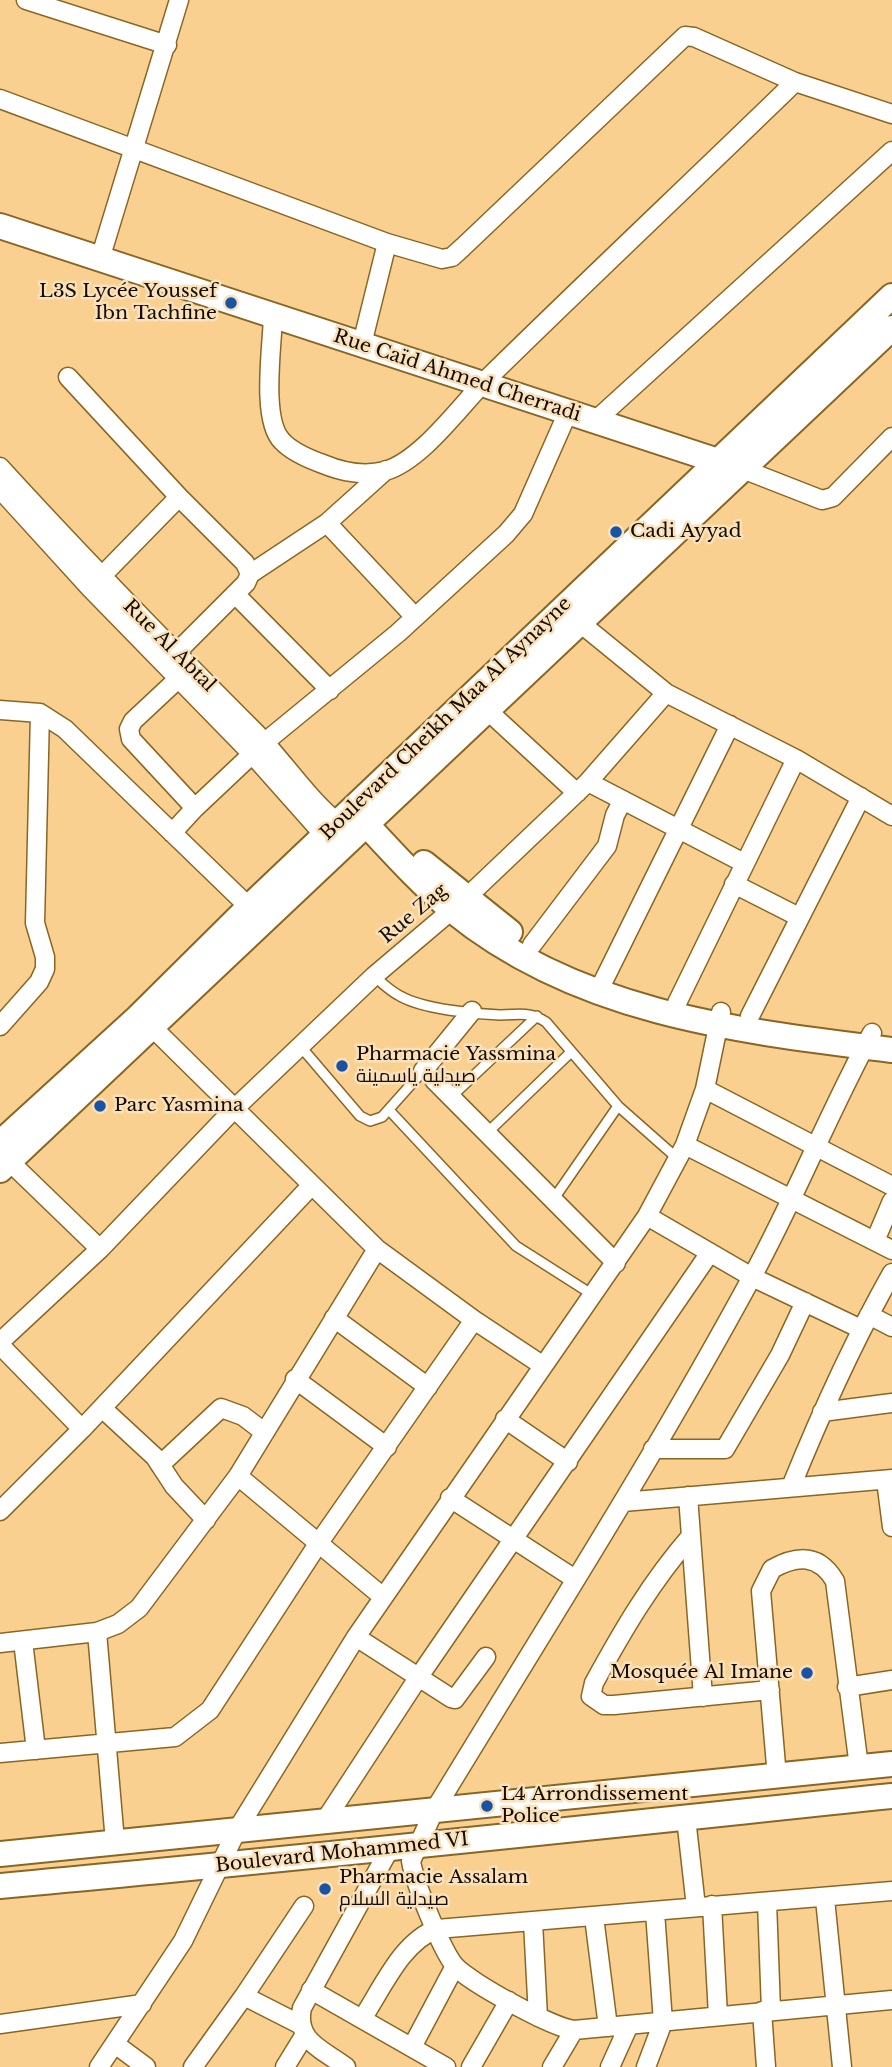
<!DOCTYPE html>
<html>
<head>
<meta charset="utf-8">
<style>
	body { margin:0 }
	canvas { display:block; background:#f9d090 }
</style>
</head>
<body>
<canvas width="892" height="2067"></canvas>
<script>
const context = document.querySelector('canvas').getContext('2d');
context.lineJoin = 'round';
function strokePath(path, color, width, dash) { context.strokeStyle = color; context.lineWidth = width; context.lineCap = dash ? 'butt' : 'round'; context.setLineDash(dash || []); context.stroke(path); }
function label(font, color, halo, rows, align = 'center') {
  context.font = font + ' "Libre Baskerville",Cairo,serif'; context.lineWidth = 5; context.setLineDash([]); context.textBaseline = 'middle'; context.strokeStyle = halo; context.fillStyle = color; for (const [text, x, y, turn = 0] of rows) {
    context.save(); context.translate(x, y); context.rotate((+turn || 0) * Math.PI / 180); context.textAlign = isNaN(turn) ? turn : align; if (halo) context.strokeText(text, 0, 0); context.fillText(text, 0, 0); context.restore();
  }
}
const lane = new Path2D(`
	M374,976c8,7 16,15 26,20 23,13 73,18 100,19 20,0 29,-4 46,7l72,84 60,53
	M301,1047l59,69 10,5 12,-4 41,-46
	M451,1097l86,-81
	M389,1110l127,136 77,49
	M486,1134l84,-81
	M553,1200l65,-94`);
const street = new Path2D(`
	M26,0l141,45
	M0,99l387,144 55,16 10,-2 11,-10 222,-211 9,1 101,45 97,32
	M100,259l79,-259
	M273,317c-1,30 -12,103 9,124 10,11 27,18 41,23 19,8 42,12 62,7 38,-11 77,-68 105,-95 101,-99 204,-196 305,-294
	M362,344l25,-101
	M68,377l111,120 66,66 5,11 -4,9 -78,78
	M595,421l297,-270
	M0,467c83,91 169,179 256,266 29,30 51,65 83,91
	M740,468l82,32 11,-3 59,-60
	M0,489l90,99 162,166 72,81
	M327,523l88,94
	M250,574l77,-51 59,-53
	M93,585l86,-88
	M235,594l95,96
	M579,622l87,71
	M179,678l-46,43 -4,8 2,10 64,69 70,-66 133,-109 108,-99 17,-20 45,-102
	M0,710l40,3 25,16 184,178
	M487,710l90,83
	M588,782l156,81
	M172,833l23,-25
	M734,884l65,33
	M532,945l75,-99 8,-31 8,-15
	M597,994l133,-269
	M677,1003l119,-244
	M750,1016l111,-219
	M0,1026l39,-44 6,-13v-12l-10,-34 5,-210
	M152,1027l225,222 97,71 68,45
	M872,1033c-43,79 -76,163 -119,242 -99,183 -211,358 -319,536l-23,50c3,20 31,90 44,105 14,16 98,62 119,64l318,-30
	M423,1071l49,-60
	M434,1080l182,183
	M705,1089l187,97
	M685,1145l207,105
	M9,1161l91,88
	M647,1216l105,61 109,52
	M875,1241l17,-40
	M869,1315l23,12
	M334,1318l94,69
	M0,1342l100,-93 133,-139 141,-134 92,-78 122,-116 78,-89 130,66 96,57
	M0,1345l82,84
	M295,1379l92,68
	M102,1408l53,49 19,29 32,34
	M822,1412l70,-9
	M505,1419l63,43
	M653,1449h72l55,-94 25,-53
	M160,1465l61,-57 22,8 21,16
	M238,1476l145,121
	M886,1480l6,47
	M791,1487c30,-74 62,-145 101,-214
	M688,1496l15,201
	M450,1498l125,81
	M623,1502l269,-23
	M0,1511l82,-82 229,-243
	M691,1536c-40,46 -68,94 -97,147l-3,13 13,9h10l156,-15
	M97,1632l18,210
	M356,1637l95,61 4,1 31,-42
	M23,1641l13,109
	M0,1643l97,-11 21,-8 21,-16 99,-132 139,-227
	M847,1687l45,-7
	M0,1753l175,-16 35,-27 108,-166 156,-224
	M777,1777l-16,-186 11,-22c25,-14 47,-15 63,12l24,186
	M686,1818l10,89
	M324,1822l94,-144 291,-424
	M825,1899l17,168
	M767,1902l4,108
	M712,1905l6,111
	M594,1917l14,110
	M533,1922l5,95
	M311,1990l135,77
	M244,1996l60,-90
	M762,2011l4,56
	M362,2019c20,-30 40,-78 75,-90l455,-38
	M0,2024l142,-20
	M115,2044l31,23
	M412,2047l43,-81
	M99,2067l84,-126 54,-111 119,-193 291,-421 38,-71 20,-56 16,-77
	M193,2067l51,-71 55,28
	M285,2067l19,-31
	M346,2067c-24,-18 -51,-26 -44,-59l87,-158
	M471,2067l38,-66
	M552,2067l22,-37
	M610,2067l19,-42
	M646,2067l17,-45 -8,-110`);
const secondary = new Path2D(`
	M0,226l730,239
	M366,824c27,29 56,61 87,87 125,102 285,120 439,139
	M424,863l86,69
	M0,1143l138,-126 111,-110 643,-611
	M0,1170l892,-842
	M0,1854l892,-90
	M0,1886c298,-27 595,-59 892,-90`);
strokePath(lane, '#8a6624', 12);
strokePath(street, '#8a6624', 21);
strokePath(secondary, '#8a6624', 28);
strokePath(lane, '#fff', 9);
strokePath(street, '#fff', 18);
strokePath(secondary, '#fff', 24);
for (const [x, y, r, color] of [
	[231,303,7,"#1b53a4"],
	[616,532,7,"#1b53a4"],
	[342,1066,7,"#1b53a4"],
	[100,1106,7,"#1b53a4"],
	[807,1673,7,"#1b53a4"],
	[487,1806,7,"#1b53a4"],
	[325,1889,7,"#1b53a4"]
]) { const dot = new Path2D(); dot.arc(x, y, r, 0, 2 * Math.PI); context.fillStyle = color; context.fill(dot); strokePath(dot, '#f9e1bb', 2.5); }
label('19px', '#160b00', '#f9e1bb', [
	["L3S Lycée Youssef",217,292,"right"],
	["Ibn Tachfine",217,314,"right"],
	["Cadi Ayyad",630,532],
	["Pharmacie Yassmina",356,1055],
	["صيدلية ياسمينة",356,1077],
	["Parc Yasmina",114,1106],
	["Mosquée Al Imane",793,1673,"right"],
	["L4 Arrondissement",501,1795],
	["Police",501,1817],
	["Pharmacie Assalam",339,1878],
	["صيدلية السلام",339,1900]
], 'left');
label('19px', '#160b00', '#f9e1bb', [
	["Rue Caïd Ahmed Cherradi",457,376,18],
	["Rue Al Abtal",169,646,45],
	["Boulevard Cheikh Maa Al Aynayne",446,719,-44],
	["Rue Zag",414,914,-40],
	["Boulevard Mohammed VI",342,1853,-6]
]);
</script>
</body>
</html>
